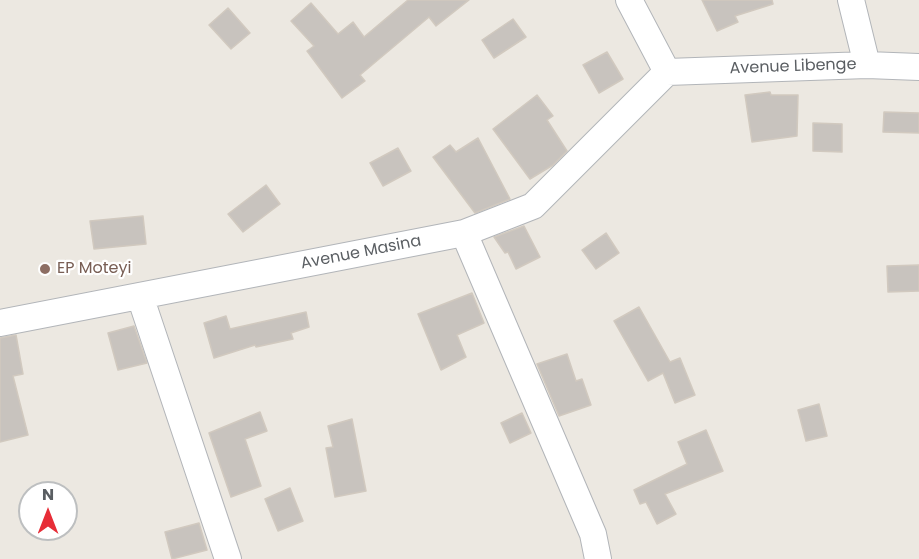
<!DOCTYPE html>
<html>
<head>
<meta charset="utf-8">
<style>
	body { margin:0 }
	#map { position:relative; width:919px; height:559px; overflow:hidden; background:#ece8e1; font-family:Poppins,sans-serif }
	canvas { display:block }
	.north { position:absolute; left:18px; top:481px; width:60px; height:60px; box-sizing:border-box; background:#fff; border:2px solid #bdbfc0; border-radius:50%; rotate:0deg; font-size:16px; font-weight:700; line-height:24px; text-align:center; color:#5a5e62 }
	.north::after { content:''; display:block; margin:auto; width:21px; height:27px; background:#e72d37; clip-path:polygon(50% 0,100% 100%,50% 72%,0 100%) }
</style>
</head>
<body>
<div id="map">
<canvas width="919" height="559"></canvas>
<div class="north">N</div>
</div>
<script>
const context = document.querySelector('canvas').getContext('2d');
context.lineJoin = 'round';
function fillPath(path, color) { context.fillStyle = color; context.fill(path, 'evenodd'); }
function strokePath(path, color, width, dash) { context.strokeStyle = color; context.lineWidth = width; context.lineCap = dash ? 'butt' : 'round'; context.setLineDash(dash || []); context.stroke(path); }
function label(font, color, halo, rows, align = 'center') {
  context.font = font + ' Poppins,sans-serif'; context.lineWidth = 4.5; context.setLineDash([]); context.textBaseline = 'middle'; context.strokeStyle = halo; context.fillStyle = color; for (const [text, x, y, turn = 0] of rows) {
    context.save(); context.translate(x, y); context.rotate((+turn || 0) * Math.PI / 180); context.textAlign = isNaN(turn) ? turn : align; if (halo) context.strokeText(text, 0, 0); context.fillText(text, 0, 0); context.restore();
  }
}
const building = new Path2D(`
	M408,0h61l-33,26 -7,-9 -69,58 5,6 -23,17 -35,-47 7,-5 -23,-25 20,-18 27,31 15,-12 11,15z
	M702,0h70l1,4 -38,12 3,6 -21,9z
	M228,8l22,25 -19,16 -22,-24z
	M513,19l13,18 -32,21 -12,-18z
	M607,52l16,27 -24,14 -16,-28z
	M770,92l1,3h27l-1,41 -45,6 -7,-47z
	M537,95l16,21 -6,4 20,31 -14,14 -23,14 -37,-50z
	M884,112l35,1v20l-36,-1z
	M813,123l29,1v28l-29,-1z
	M478,138l32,61 -35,14 -42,-56 17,-12 6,7z
	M398,148l13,23 -28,15 -13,-23z
	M266,185l14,19 -37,28 -15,-18z
	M143,216l3,28 -52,5 -4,-28z
	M524,226l16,31 -24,12 -8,-17 -3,1 -11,-16z
	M606,233l13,20 -23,16 -14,-19z
	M919,265v26l-31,1 -1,-26z
	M472,293l12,30 -27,12 9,22 -25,13 -23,-56z
	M639,307l31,55 10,-4 15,37 -20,8 -12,-30 -15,8 -34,-60z
	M306,312l3,15 -18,6 2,6 -37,8 -1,-2 -41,13 -10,-35 22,-7 4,13z
	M134,326l13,37 -29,7 -10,-37z
	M16,335l7,39 -10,2 15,59 -28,7v-104z
	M567,354l9,27 6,-2 9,26 -32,11 -22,-52z
	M819,404l8,32 -21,5 -8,-31z
	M260,412l7,19 -22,8 16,47 -30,11 -22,-64z
	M522,413l9,20 -21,10 -9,-20z
	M352,419l14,72 -31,6 -9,-49 7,-1 -5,-21z
	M706,430l17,41 -58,23 11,20 -19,10 -11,-22 -6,2 -6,-14 53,-26 -9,-22z
	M290,488l13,33 -25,10 -13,-32z
	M199,523l8,27 -35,9 -7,-27z`);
fillPath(building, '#c8c3be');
strokePath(building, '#d1c9bf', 1.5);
const minor = new Path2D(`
	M629,0l38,72
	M851,0l16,65
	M667,72l200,-7 52,2
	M464,233l129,301 5,25
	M140,296l88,263
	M0,323l464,-90 69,-27 134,-134`);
strokePath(minor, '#b2b5b9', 28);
strokePath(minor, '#fff', 26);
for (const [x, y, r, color] of [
	[45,269,6,"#8d6e63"]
]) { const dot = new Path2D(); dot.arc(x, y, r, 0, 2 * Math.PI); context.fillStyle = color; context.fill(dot); strokePath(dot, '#fff', 2); }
label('16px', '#5a5e62', '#fff', [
	["Avenue Libenge",793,67,-2],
	["Avenue Masina",361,253,-11]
]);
label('16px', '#785e54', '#fff', [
	["EP Moteyi",57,269]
], 'left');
</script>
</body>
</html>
